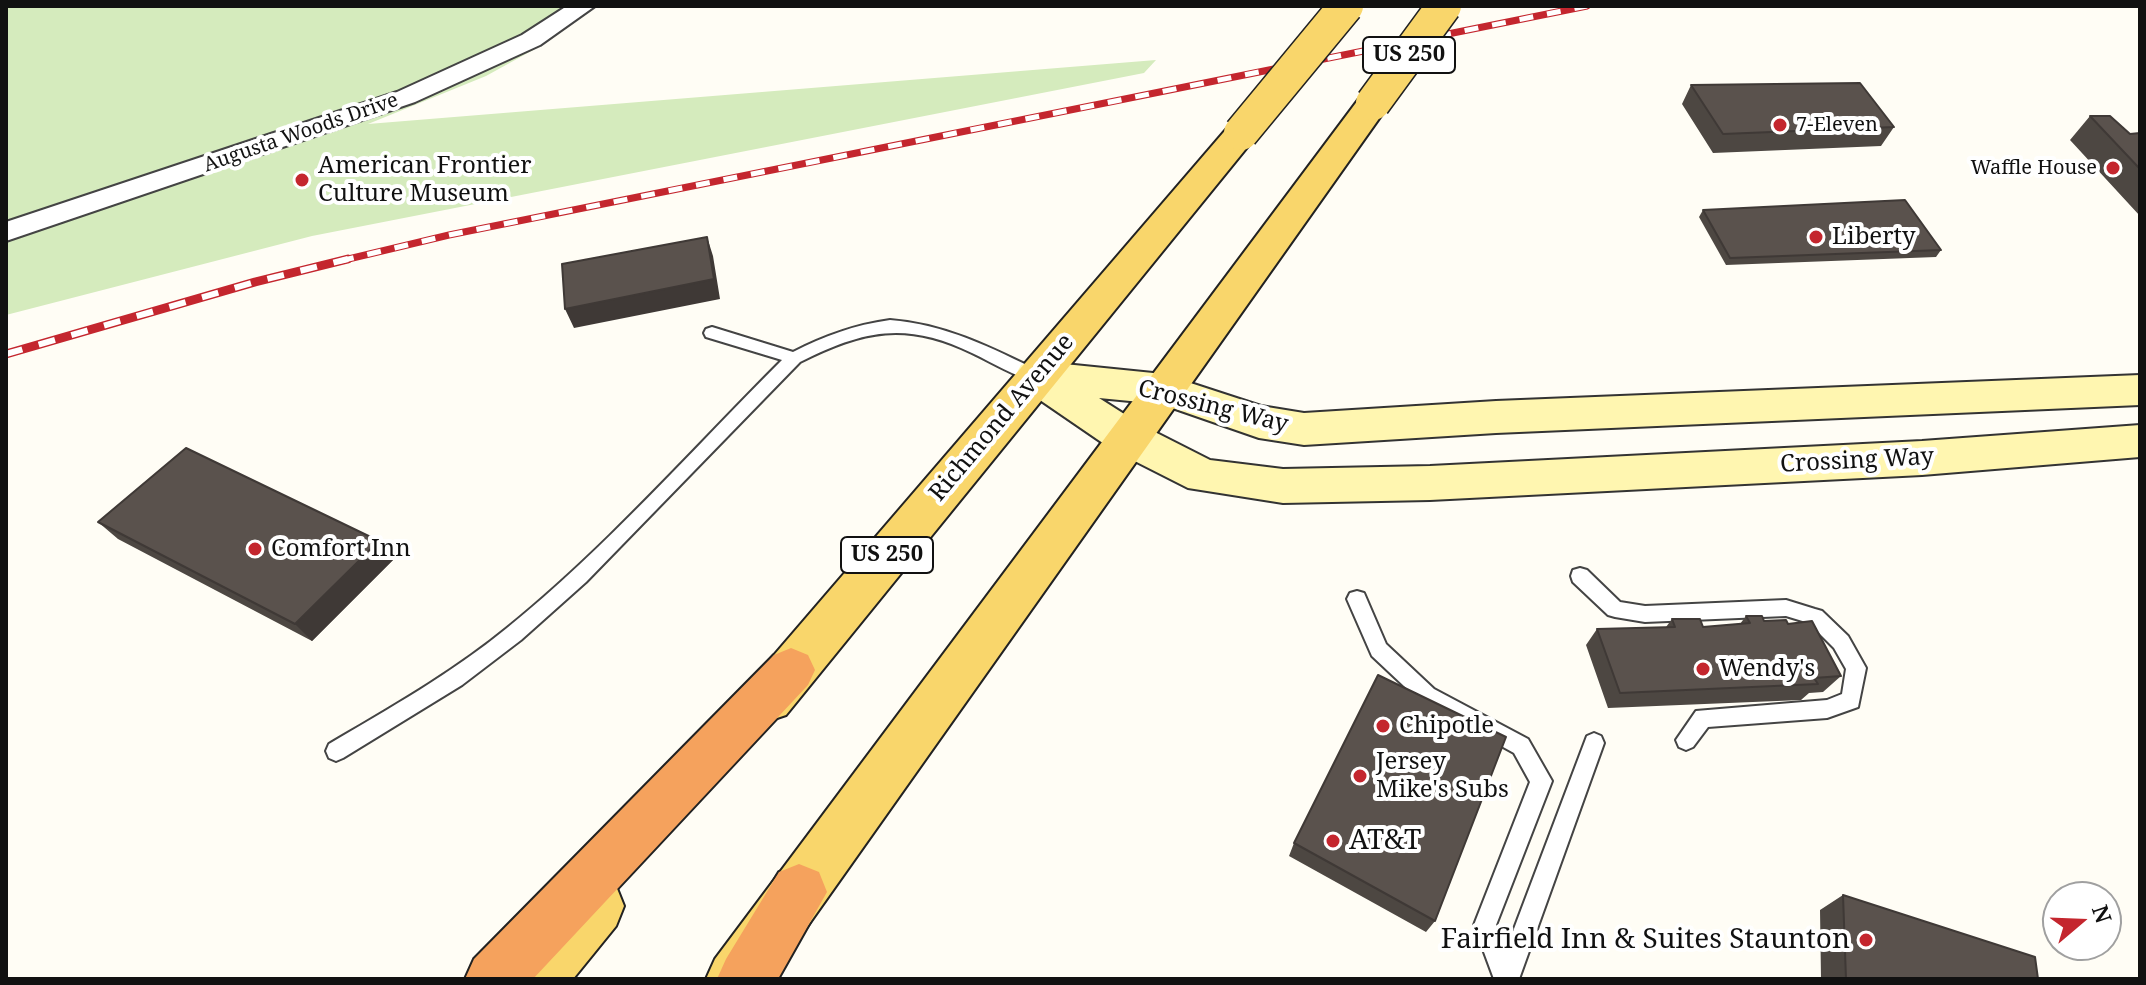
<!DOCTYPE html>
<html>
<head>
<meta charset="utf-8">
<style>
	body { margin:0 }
	#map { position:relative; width:2146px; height:985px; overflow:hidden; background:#fffdf5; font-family:"Noto Serif",serif }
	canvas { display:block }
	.frame { position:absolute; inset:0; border:8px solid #111; pointer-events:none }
	.north { position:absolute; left:2042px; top:881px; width:80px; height:80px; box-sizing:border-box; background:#fff; border:2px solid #a0a0a0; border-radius:50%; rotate:71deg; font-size:22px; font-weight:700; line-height:32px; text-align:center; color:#111 }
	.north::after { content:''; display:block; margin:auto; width:28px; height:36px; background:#c4262e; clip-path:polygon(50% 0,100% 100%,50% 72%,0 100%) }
</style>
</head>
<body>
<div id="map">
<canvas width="2146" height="985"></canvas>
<div class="frame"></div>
<div class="north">N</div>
</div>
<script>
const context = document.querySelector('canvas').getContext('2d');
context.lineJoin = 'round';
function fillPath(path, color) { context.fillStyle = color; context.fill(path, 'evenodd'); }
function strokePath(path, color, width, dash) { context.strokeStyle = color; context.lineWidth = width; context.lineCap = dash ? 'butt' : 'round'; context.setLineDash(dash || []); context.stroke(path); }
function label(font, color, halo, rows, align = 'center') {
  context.font = font + ' "Noto Serif",serif'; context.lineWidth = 8; context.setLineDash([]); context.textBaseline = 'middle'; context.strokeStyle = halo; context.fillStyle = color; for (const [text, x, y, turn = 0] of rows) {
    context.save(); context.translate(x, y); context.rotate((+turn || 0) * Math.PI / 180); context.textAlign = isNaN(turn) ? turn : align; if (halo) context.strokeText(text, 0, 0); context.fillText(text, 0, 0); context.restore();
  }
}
fillPath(new Path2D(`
	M6,6h590l-61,43 -49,27 -118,48 788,-64 -12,13 -832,163 -306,79z`), '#d5ebbd');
const lane = new Path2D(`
	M890,320c55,4 102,28 151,52l2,4 -8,6c-21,-6 -42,-19 -63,-29 -66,-32 -108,-23 -172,9l-214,220 -65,58 -59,45 -119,73 -7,3 -7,-3 -3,-7 3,-7c61,-36 123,-71 178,-116 99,-80 185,-178 275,-268l-76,-23 -2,-4 2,-4 6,-2 81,25c31,-16 61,-27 97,-32z
	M1580,568l7,2 33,32 25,4 141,-6 29,9 7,2 26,25 18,32 -8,39 -31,11 -119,9 -15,20 -7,3 -7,-3 -3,-7 20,-29 131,-11 15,-6 4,-25 -12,-21 -25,-25 -23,-7 -141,6 -30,-5 -7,-2 -35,-33 -2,-6 2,-6z
	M1357,591l7,2 22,51 48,45 94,50 24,42 -56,144 10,25 81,-214 7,-3 7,3 3,7 -85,236h-25l-20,-54 56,-143 -16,-29 -94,-52 -48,-45 -25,-57 3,-6z`);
const street = new Path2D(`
	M567,6h28l-55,39 -125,57 -409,139v-19l391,-130 125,-57z`);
const secondary = new Path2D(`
	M1035,361l128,13 98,32 43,7 192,-12 644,-26v30l-644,28 -192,12 -45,-7 -98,-34 -62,-6 44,28 67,34 73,9 147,-3 492,-25 218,-16v32l-218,18 -492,25 -147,3 -95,-15 -75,-38 -92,-63 -6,-11 6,-11z`);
const primary = new Path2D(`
	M1373,93l12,3 5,7 -620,876h-64l9,-20 646,-863z
	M1241,123l12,3 5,7 -5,7 -467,575 -18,6 -18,-6 -7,-16 7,-16 479,-557z
	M596,878l20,8 8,20 -8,20 -43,53h-66c14,-34 56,-87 89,-101z`);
const highway = new Path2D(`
	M791,648l17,7 7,15 -7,15 -275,294h-68l9,-20 300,-304z
	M799,864l20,8 8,20 -49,87h-61l9,-20 53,-87z`);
strokePath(lane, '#444', 4);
strokePath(street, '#444', 4);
strokePath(secondary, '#333', 4);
strokePath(primary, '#222', 4);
strokePath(highway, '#222', 4);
fillPath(lane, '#fff');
fillPath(street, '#fff');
fillPath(secondary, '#fff6b0');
fillPath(primary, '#f9d66b');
fillPath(highway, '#f5a25d');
const railFar1 = new Path2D(`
	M340,261l109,-26 1138,-229`);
const rail = new Path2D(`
	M6,354l249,-72 93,-23`);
strokePath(railFar1, '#c4262e', 7);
strokePath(rail, '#c4262e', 9);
strokePath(railFar1, '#fff', 5, [14]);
strokePath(rail, '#fff', 6, [17]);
const primaryBridge = new Path2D(`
	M1373,103l71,-97
	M1241,133l105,-127`);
strokePath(primaryBridge, '#222', 37, []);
strokePath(primaryBridge, '#f9d66b', 34);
fillPath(new Path2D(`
	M1691,85l203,42 -13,19 -168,7 -31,-49z
	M2090,116l40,18 10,-1v83l-70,-76z
	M1703,210l238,40 -5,7 -210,8 -27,-48z
	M98,522l281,19 15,18 -82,82 -194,-102z
	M1746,616l18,5 24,3 53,52 -18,16 -14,1 -8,7 -193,8 -22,-63 11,-16 69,-2 6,-8 31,8 37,-3z
	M1294,843l141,78 -9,11 -137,-76z
	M1843,895l195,84h-217l-1,-69z`), '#4d4742');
fillPath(new Path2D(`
	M707,237l6,19 7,43 -146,29 -9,-19z
	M379,541l15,18 -82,82 -17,-17z`), '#3f3936');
const building = new Path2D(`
	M1860,83l34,44 -171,7 -32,-49z
	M2090,116h20l20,18 10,-1v36z
	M1905,200l36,50 -211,8 -27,-48z
	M707,237l7,42 -149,30 -3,-45z
	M186,448l193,93 -84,83 -197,-102z
	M1746,616h16l2,5 22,-1 2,4 24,-3 29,55 -27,2 4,6 -198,9 -23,-64 78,-2 -3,-8h28l3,8 47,-4z
	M1378,675l128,62 -71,184 -141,-78z
	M1843,895l192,62 3,22h-192z`);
fillPath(building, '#5a524d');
strokePath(building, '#3f3936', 2);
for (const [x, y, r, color] of [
	[1780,125,8,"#c4262e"],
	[2113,168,8,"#c4262e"],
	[302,180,8,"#c4262e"],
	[1816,237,8,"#c4262e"],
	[255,549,8,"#c4262e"],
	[1703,669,8,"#c4262e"],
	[1383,726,8,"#c4262e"],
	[1360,776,8,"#c4262e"],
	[1333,841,8,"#c4262e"],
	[1866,940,8,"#c4262e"]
]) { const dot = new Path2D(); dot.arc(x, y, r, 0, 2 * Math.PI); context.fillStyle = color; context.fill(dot); strokePath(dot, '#fff', 3); }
label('20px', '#111', '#fff', [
	["7-Eleven",1796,125],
	["Waffle House",2097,168,"right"]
], 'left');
label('20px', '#111', '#fff', [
	["Augusta Woods Drive",301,133,-19]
]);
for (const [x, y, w] of [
	[1409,55,92],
	[887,555,92]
]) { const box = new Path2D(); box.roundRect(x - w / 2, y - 18, w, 36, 6); context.fillStyle = '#fff'; context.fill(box); strokePath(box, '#111', 2); }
label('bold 22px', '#111', null, [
	["US 250",1409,55],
	["US 250",887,555]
]);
label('24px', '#111', '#fff', [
	["American Frontier",318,166],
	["Culture Museum",318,194],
	["Liberty",1832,237],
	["Comfort Inn",271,549],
	["Wendy's",1719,669],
	["Chipotle",1399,726],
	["Jersey",1376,762],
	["Mike's Subs",1376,790]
], 'left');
label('24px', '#111', '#fff', [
	["Crossing Way",1213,407,14],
	["Richmond Avenue",1002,418,-50],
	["Crossing Way",1857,461,-3]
]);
label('28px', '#111', '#fff', [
	["AT&T",1349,841],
	["Fairfield Inn & Suites Staunton",1850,940,"right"]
], 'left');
</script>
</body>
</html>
